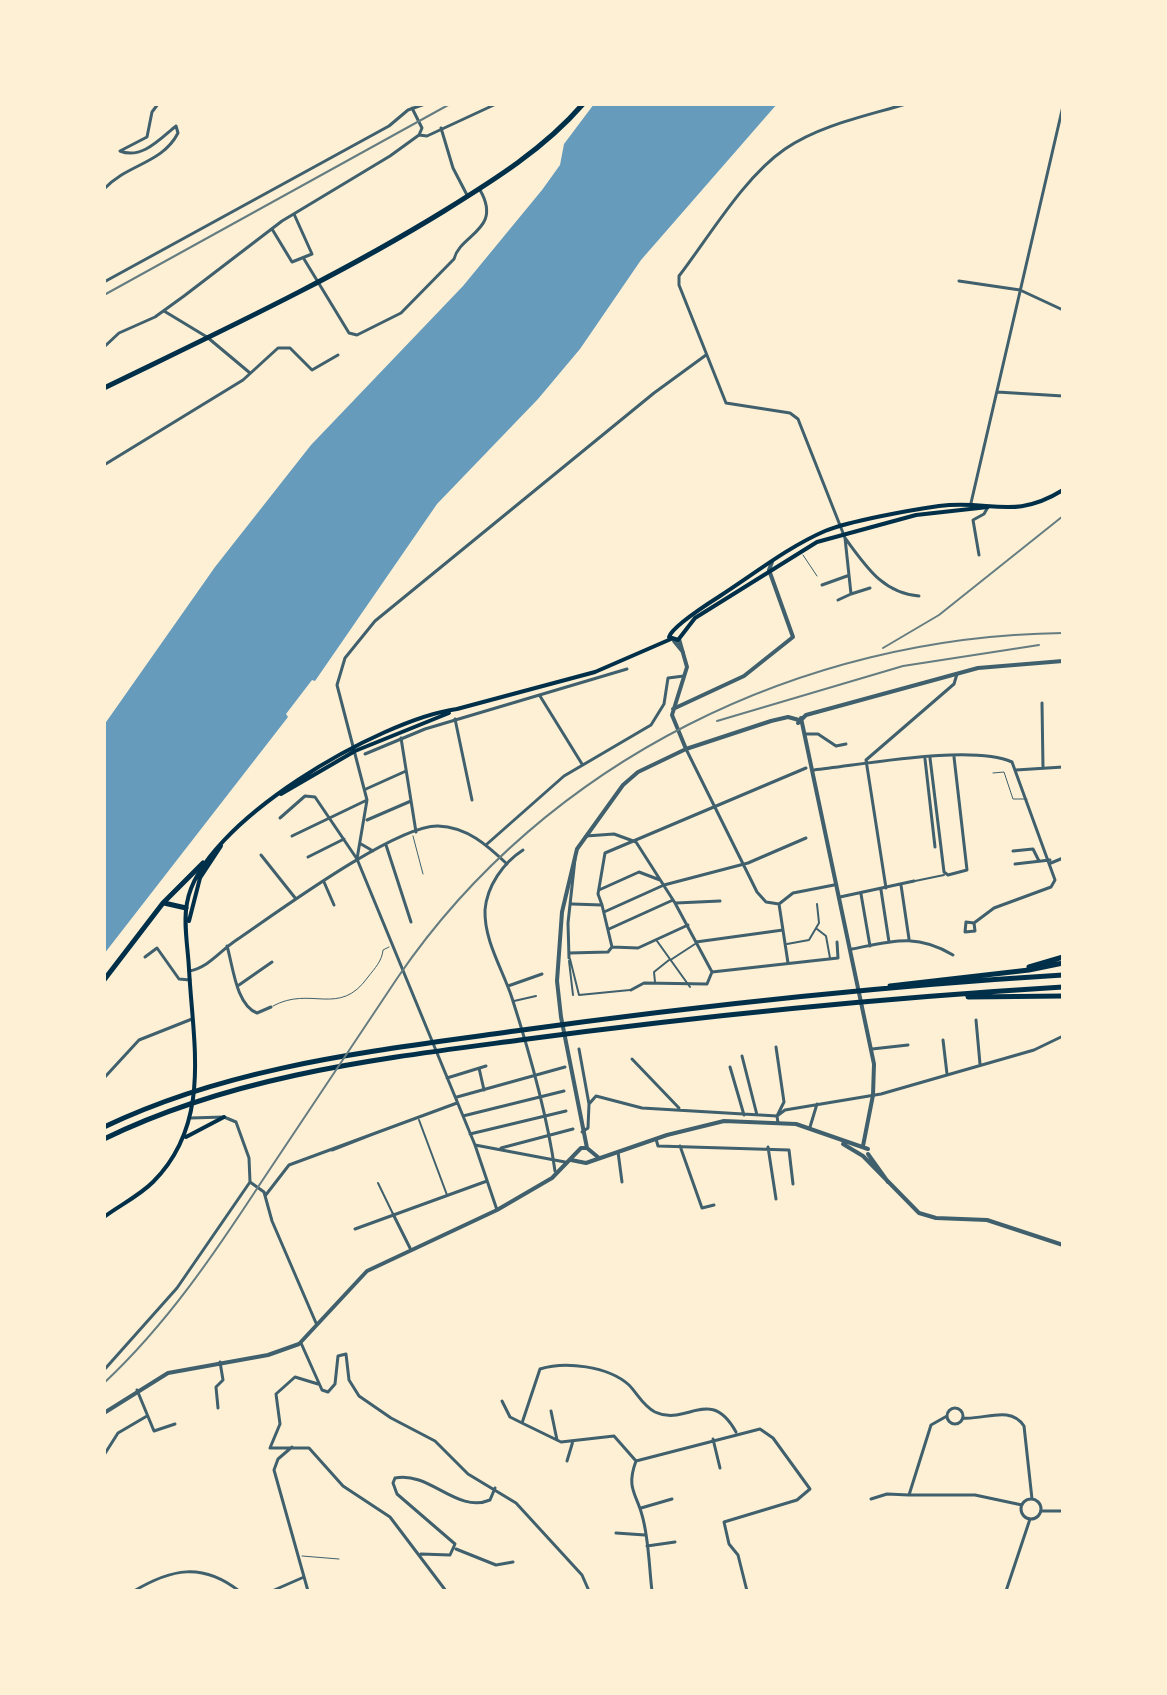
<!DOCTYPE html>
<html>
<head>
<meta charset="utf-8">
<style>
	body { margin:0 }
	#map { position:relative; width:1167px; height:1695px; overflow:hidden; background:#fdf0d5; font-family:Overpass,sans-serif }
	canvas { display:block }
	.frame { position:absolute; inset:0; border:106px solid #fdf0d5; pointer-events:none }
</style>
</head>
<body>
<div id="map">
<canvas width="1167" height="1695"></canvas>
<div class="frame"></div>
</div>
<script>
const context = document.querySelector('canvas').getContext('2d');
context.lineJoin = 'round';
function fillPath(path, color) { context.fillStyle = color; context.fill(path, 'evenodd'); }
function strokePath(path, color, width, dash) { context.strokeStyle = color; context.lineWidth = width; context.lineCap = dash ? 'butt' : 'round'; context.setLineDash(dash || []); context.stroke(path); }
fillPath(new Path2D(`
	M594,104h183l-136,156 -61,89 -42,50 -101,105 -122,177 -3,-1 -26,34 2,3 -184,237v-229l111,-158 96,-122 152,-159 79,-96 18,-25 4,-21z`), '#669bbc');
strokePath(new Path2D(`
	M803,555l14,21
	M993,773l11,-1 9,27h14
	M413,836l10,38
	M273,1006c38,-21 66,12 95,-29 7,-9 14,-16 15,-27l6,-3
	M302,1556l37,3`), '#3f606c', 1);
strokePath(new Path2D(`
	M915,881l29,-6
	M817,929l9,7 4,22
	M657,941l33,46
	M787,944l22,-4 10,-17 -2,-19
	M570,959l9,36 51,-5
	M672,959l23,-15
	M569,961l4,34
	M655,982l-1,-10 15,-12
	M514,1001l22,-5
	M419,1120l28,75
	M378,1183l15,31`), '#3f606c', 2);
strokePath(new Path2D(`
	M441,128l12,40 14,27
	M419,135l8,1 69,-32
	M104,189c23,-25 58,-25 74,-56l-2,-7c-15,12 -34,34 -56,25l27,-14 5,-25 6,-8
	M272,229l20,33 20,-8 -18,-40
	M304,259l45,74 8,2 44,-22 53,-54c6,-25 49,-29 26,-69
	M959,281l61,9 43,20
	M104,282l285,-156 19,-16 17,-6
	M164,311l43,26 43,36
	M104,347l15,-14 36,-16 29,-21 98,-75 108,-65 29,-21 3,-7 -10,-20
	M997,392l66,4
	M104,465l139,-85 35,-32h12l22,22 26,-15
	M971,503l92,-397
	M845,538c21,28 37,55 74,58
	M979,555l-6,-35 11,-6 4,-7
	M822,585l25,-9
	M870,588l-19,6 -6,-56 -47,-119 -8,-6 -64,-10 -47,-118v-9c30,-39 65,-99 106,-127 35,-24 81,-33 121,-45
	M838,600l13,-6
	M540,696l42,68
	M1042,703l1,65
	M455,719l17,81
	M806,734h12l18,12 10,-2
	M401,738l15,94
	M686,749l71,143 9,10 13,2 9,59
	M365,754l60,-25 202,-60
	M930,758l14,114 4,3 19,-5 -13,-113
	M925,759l10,88
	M814,770c48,-5 156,-26 198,-8l43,118 -4,7 -57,21 -20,15 -8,-1 -1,10 10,-1 -1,-8
	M1016,770l47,-3
	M366,789l40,-18
	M280,818l25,-22 10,1 42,62 118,286 22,65
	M367,820l44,-19
	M292,836l75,-36
	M586,836l28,-2 22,8
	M636,842l39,61 37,69
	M361,844l12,7
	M487,844l77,-68 87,-51 13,-21 4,-26 16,-2
	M386,845l25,77
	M523,850c-20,13 -36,36 -38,60 -1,31 18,60 27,88 18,56 35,116 43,173
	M1013,851l20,-2 6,12
	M261,855l35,44
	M308,857l36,-18
	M357,859l10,-59 -30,-115 8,-27 30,-37 279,-228 52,-38
	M1051,863l12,-5
	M1015,864l35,-4
	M324,882l10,23
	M901,885l8,54
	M886,888l-20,-128 88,-76 3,-10
	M599,890l40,-18 21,8
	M881,890l8,52
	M861,894l9,52
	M840,897l74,-16
	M676,903l44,-2
	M572,904l30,1 10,42
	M779,904l14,-11 41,-8
	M602,905l-4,-11 7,-41 201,-85
	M604,912l60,-27 84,-22 58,-25
	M609,929l64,-29
	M696,942l87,-12
	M227,946c6,20 9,59 30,67l14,-6
	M852,949c41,-8 64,-16 101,6
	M569,953l39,-1 4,-5 26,1 50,-23
	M145,957l12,-9 22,31 11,1
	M569,958l-1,-35 7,-64
	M189,971c19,-3 31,-20 46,-30 40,-27 160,-116 203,-115 29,1 49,19 69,38
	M239,985l33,-23
	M508,986l34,-12
	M631,990l13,-7 63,1 5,-12 126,-14 -1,-16
	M976,1020l4,44
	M943,1040l4,34
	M776,1047l8,55 -7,14
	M579,1049l10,55
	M872,1049l36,-4
	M742,1056l15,59
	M632,1059l47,49
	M730,1067l14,48
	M479,1068l5,22
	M104,1078l35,-38 53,-21
	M447,1078l39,-12
	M457,1097l108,-30
	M463,1116l101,-25
	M777,1116l8,-6 96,-16 153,-44 29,-14
	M191,1118l33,-1 12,5 13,36 1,24
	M810,1127l7,-23
	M582,1132l6,-4 1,-24 7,-8 46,12 135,8 1,7
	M470,1134l96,-23
	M656,1139l2,7 131,4 4,34
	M475,1145l90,17
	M680,1146l22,62 12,-3
	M768,1147l8,52
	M501,1148l72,-19
	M332,1150l41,-16
	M618,1152l4,30
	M250,1182l14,10 8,29 44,102
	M265,1196l24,-31 168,-62
	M393,1214l17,34
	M355,1229l132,-48
	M301,1343l21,47 6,2 7,-8 3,-28 8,-2 3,26 10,16 32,22 44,23 33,33 48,29 66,72 7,16
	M104,1370l73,-82 73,-106
	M318,1384l-23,-7 -19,17 4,30 -10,24h39l34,38 47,31 56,74
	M137,1390l17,41 21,-7
	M502,1401l8,16 12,6
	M218,1408l-2,-21 7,-7 -3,-18
	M947 1416a8 8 0 1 1 16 0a8 8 0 1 1-16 0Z
	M551,1411l6,29
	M947,1416l-16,9 -22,70h66l47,10
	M963,1418c22,2 47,-13 61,8l8,73
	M713,1439l7,29
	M292,1447l-14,12 -4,11 34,121
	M104,1455l14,-22 29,-17
	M567,1461l6,-20
	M636,1461l-22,-25 -53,6 -39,-19 18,-54c25,-8 68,-3 89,16 8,8 14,21 26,27 32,15 55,-27 81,20
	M871,1499l16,-5 22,1
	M1021 1509a10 10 0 1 1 20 0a10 10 0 1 1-20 0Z
	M641,1508l31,-9
	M1041,1511h22
	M616,1533l29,2
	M647,1546l28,-4
	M456,1549l40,16 17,-3
	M421,1554l29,1 5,-11 -58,-50 -4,-11 2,-5c35,-7 62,36 95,22l5,-12
	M134,1591c37,-22 68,-29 105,0
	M272,1591l32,-14
	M652,1591c-3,-24 -3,-52 -10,-76 -6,-22 -16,-27 -6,-54l124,-32 13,9 37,51 -13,11 -73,22 5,22 9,11 9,36
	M1006,1591l24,-72`), '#3f606c', 3);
strokePath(new Path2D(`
	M679,639l8,28 -15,48 14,34
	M674,641l9,11
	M673,709l71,-33 49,-39 -24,-67 3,-8
	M801,718l73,346 -1,31 -10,51
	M798,723l8,-8 172,-47 85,-7
	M843,1144l20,12 56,57 17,5 51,2 76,25
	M587,1148l-26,-131 -4,-36 5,-69 15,-63 46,-64 15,-13 48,-23 85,-28 17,-4 11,3
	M868,1154l20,28
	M571,1160l15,3 81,-28 57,-14 72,3 72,25
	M104,1413l64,-40 100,-18 31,-11 68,-73 130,-61 55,-32 29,-30h6l12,10`), '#3f606c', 4);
strokePath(new Path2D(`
	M988,507l-72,8 -99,27 -122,76 -17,22 -9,-3c3,-10 40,-34 51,-41 34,-22 68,-49 105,-65 24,-10 86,-21 114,-25 51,-7 74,15 124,-16
	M457,709l138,-37 76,-33
	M281,794l74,-43 94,-38
	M189,921l11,-43 21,-32
	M186,1137l38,-20
	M104,1217c16,-12 35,-21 49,-35 59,-59 40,-138 36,-213 -1,-21 -6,-46 -2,-66 13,-80 194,-184 270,-194`), '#003049', 4);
strokePath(new Path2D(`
	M104,388c115,-56 231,-110 340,-177 50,-31 100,-62 139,-107`), '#003049', 5);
strokePath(new Path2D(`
	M164,903l22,5
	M1029,967l34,-10
	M104,980l59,-77 40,-40
	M890,986l139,-16 34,-7
	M968,997l95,-1
	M104,1127c129,-62 271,-76 411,-96 182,-25 365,-45 548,-56
	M104,1139c131,-64 274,-80 416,-99 180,-24 362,-42 543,-53`), '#003049', 5);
strokePath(new Path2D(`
	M104,295l346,-191
	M883,648l56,-33 124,-99
	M717,721l186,-55 136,-21
	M104,1383c63,-59 111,-130 158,-202 45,-68 90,-136 136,-204 148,-217 404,-341 665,-344`), '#657d81', 2);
</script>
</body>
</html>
